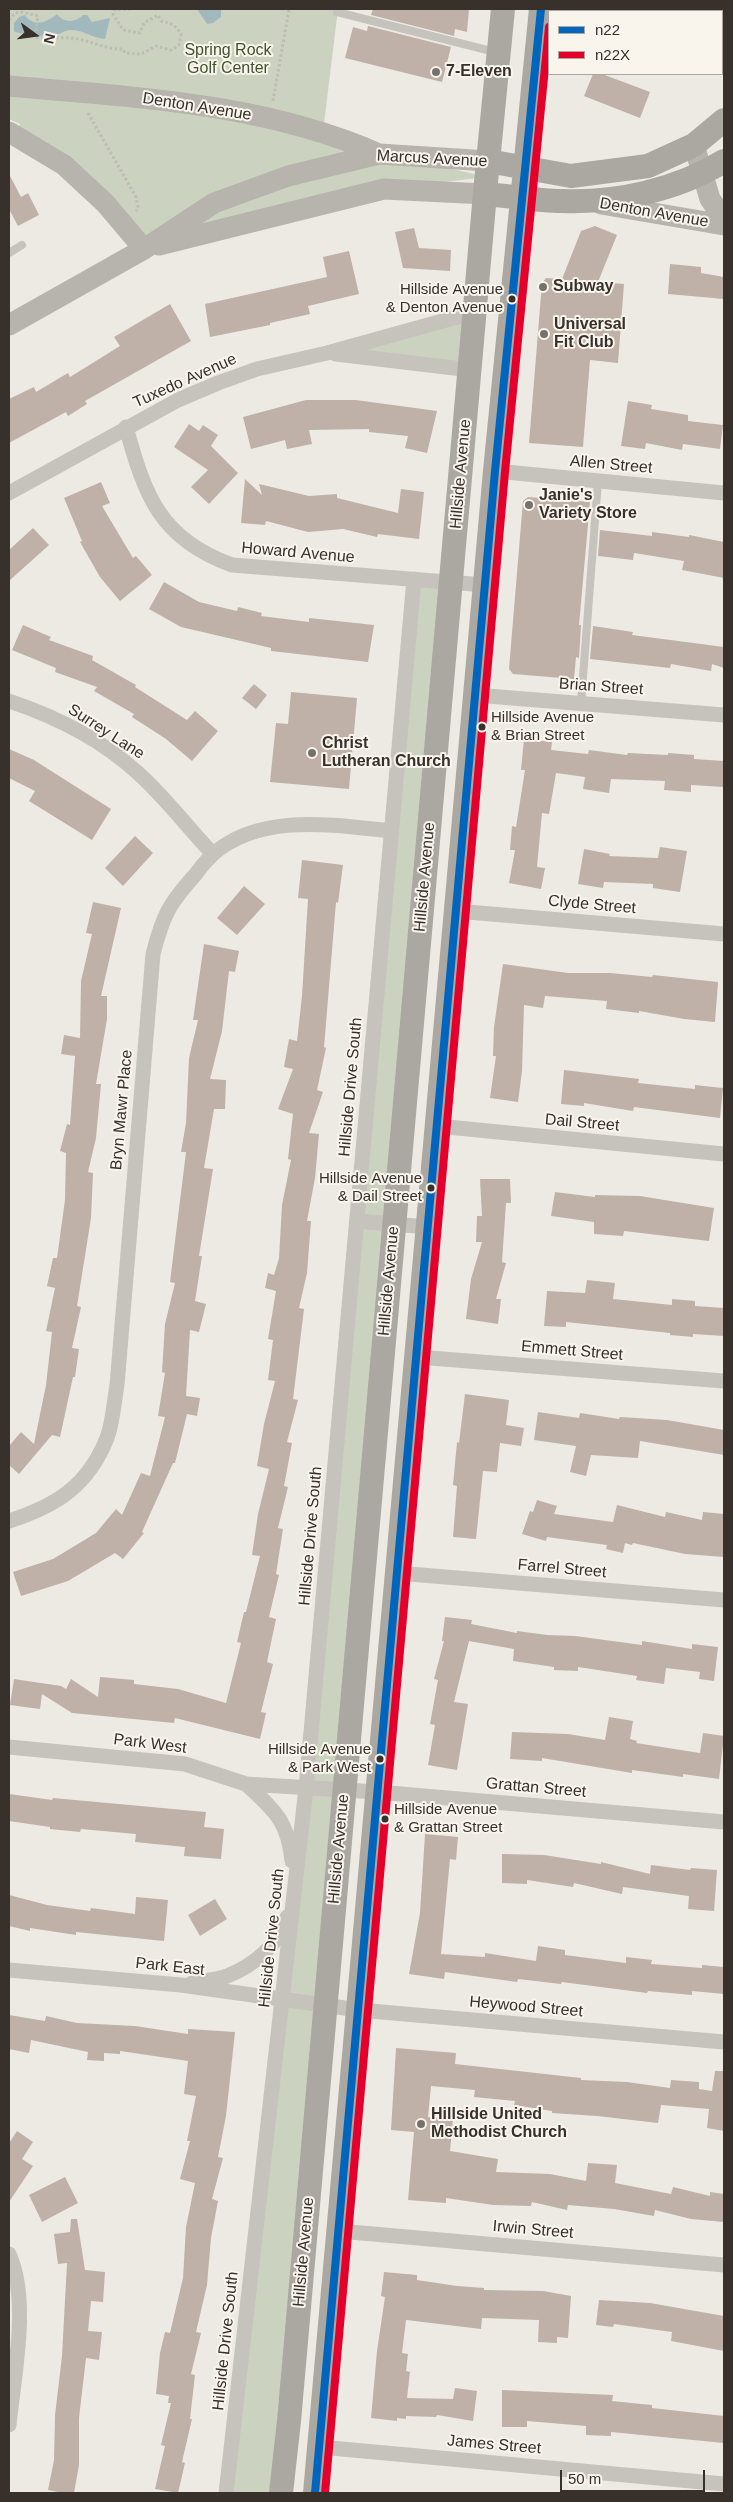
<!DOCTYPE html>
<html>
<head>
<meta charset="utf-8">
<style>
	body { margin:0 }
	#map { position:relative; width:733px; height:2502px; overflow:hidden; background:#edeae4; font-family:Arial,sans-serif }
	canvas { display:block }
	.frame { position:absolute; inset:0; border:10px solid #37302b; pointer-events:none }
	.legend { position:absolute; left:548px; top:10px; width:175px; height:65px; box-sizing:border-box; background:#f9f5ec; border:1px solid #aba69f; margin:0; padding:6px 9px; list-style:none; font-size:15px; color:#37302b }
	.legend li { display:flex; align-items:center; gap:10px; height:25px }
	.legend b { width:25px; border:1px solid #aba69f }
	.north { position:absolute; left:10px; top:10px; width:50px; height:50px; -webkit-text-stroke:4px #f9f5ec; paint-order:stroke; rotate:104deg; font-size:14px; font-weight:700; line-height:20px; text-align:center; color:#37302b }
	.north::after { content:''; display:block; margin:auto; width:18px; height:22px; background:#37302b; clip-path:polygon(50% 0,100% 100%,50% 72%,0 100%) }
	.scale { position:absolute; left:560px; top:2470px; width:145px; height:22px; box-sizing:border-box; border:2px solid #37302b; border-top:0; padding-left:6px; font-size:15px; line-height:18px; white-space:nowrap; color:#37302b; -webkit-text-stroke:4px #f9f5ec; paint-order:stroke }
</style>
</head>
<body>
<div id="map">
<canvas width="733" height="2502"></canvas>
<div class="frame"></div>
<ul class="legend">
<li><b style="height:6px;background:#0065bd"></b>n22</li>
<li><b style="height:6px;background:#e4002b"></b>n22X</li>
</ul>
<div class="north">N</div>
<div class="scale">50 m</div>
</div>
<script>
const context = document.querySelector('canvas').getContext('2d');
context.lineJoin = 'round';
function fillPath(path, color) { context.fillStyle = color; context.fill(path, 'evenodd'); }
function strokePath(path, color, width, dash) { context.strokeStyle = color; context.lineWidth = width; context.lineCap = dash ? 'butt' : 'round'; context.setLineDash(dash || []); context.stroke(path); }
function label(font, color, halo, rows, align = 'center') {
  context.font = font + ' Arial,sans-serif'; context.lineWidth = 4; context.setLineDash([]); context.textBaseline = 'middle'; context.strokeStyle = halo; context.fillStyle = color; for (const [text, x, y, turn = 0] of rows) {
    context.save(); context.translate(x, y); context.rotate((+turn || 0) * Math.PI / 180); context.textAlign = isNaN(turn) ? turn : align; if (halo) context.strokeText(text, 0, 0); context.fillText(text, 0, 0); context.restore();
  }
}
fillPath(new Path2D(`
	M9,9h329l-15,123 65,22 99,23 -103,12 -240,60 -129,-115 5,-10 -11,-5z
	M475,312l-4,58 -144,-17z
	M414,579l37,2 -170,1912h-55l80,-705z`), '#cbd2bf');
fillPath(new Path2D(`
	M197,9h24v8l-8,6 -6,1z
	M57,14c6,9 19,9 26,1h4l5,7 18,-4 -5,21c-13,-1 -21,-9 -34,-9 -7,0 -12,5 -19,6 -5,1 -35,-2 -38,-5v-8l5,-6 6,-2c8,13 23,7 32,-1z`), '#a1b8bd');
fillPath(new Path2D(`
	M373,9h96l-2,23 -12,-3 -1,7 -83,-21z
	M368,26l83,21 -9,35 -97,-24 8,-31 14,4z
	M593,74h9l48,18 -10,26 -56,-22z
	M9,174l12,23 7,-4 11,22 -21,11 -9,-17z
	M595,226l22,9 -19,47 26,2 -6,79 -28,-3 -7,87 -54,-4 13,-160 4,-5 16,1 19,-48z
	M414,228l5,20 32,2 -1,21 -47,-3 -8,-36z
	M349,251l10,43 -51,12 2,8 -40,9v2l-60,12 -5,-33 122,-27 -4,-20z
	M670,264l31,3v6l23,4v22l-56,-5z
	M170,304l21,37 -106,60 2,3 -19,12 -2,-4 -57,31v-44l25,-12 2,5 32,-19 2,4 50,-31 -6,-9z
	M306,400h50l81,11 -10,42 -22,-5 3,-12 -39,-4v-3l-60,1 3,14 -25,5 -2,-9 -34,9 -8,-32z
	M628,401l24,4 -1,4 37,6v6l35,4 -3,24 -37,-5 -1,6 -36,-7 -1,6 -24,-3z
	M189,424l10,7 4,-6 15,10 -7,11 27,27 -29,31 -18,-17 17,-17 -34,-23z
	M245,479l17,16 -3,-11 50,12 28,-2v4l61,15 3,-24 23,3 -5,47 -41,-5 -1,3 -34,-8 -35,3 -42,-11 -1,4 -24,-2z
	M101,482l9,21 -8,3 31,52 3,-2 16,19 -32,26 -20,-24 -20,-35 2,-1 -18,-43z
	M528,497l62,5 -11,123h2l-2,33 -3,-1 -2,22 -61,-5 -4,-5 14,-168z
	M33,528l16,17 -40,36v-31z
	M600,530l52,6v-4l37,5v-2l35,7v36l-42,-8 2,-9 -50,-8 -1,7 -35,-4z
	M164,582l35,20 38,9 1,-4 24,6 -1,3 48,6v-4l65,7 -6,37 -97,-11v-3l-90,-21 -32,-18z
	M23,625l28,12 -2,3 44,16 -1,4 44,25 -1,2 52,33 8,-9 23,20 -26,30 -26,-22 -34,-22 2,-3 -40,-23 3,-4 -42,-15 1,-4 -44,-18z
	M593,626l40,6 -1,3 92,12v21l-12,-4 -1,7 -40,-7 -1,4 -80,-9z
	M254,684l13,11 -11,14 -14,-11z
	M291,692l66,6 -8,91 -79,-7 6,-59 12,1z
	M524,739l28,3 -1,8 37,4 1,-4 38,5 1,-2 40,2v-2l26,2v4l30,2v26l-33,-2v7l-27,-2 1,-9 -54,-2 -2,14 -26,-4 2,-12 -29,-4 -7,41 -7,-1 -5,54 8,1 -4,21 -32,-6 6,-33h-5l2,-24 4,1 9,-57h-4z
	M9,749l25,11 77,49 -19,31 -63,-39 6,-10 -26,-13z
	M135,836l18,17 -30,33 -18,-18z
	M660,847l27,4 -7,41 -27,-4v-4l-49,-2 -1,6 -25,-4 6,-35 26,5 -1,2 49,2z
	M302,860l41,5 -5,38 -2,-1 -12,145 2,1 -9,42 6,2 -14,41 10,1 -4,44 -8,43h4l-4,52 -8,35 5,1 -11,90 5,1 -11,42 5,1 -8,43 4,1 -10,41 5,1 -7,45 3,1 -10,42 7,2 -9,43 6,2 -12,48 5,1 -6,26 -85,-21 -1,5 -102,-10 -30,-19 -2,15 -30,-4 4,-26 47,7 5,3 5,-10 27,18 2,-20 34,3v4l44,5 48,14 15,-60 -4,-1 7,-30h2l14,-56 -8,-1 6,-41 11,-45 -12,-3 7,-42 11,-43 -7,-1 5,-40 -5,-1 8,-48 -11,-3 3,-15 6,2 5,-17 3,-53 9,-45 -3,-1 5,-45 -15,-5 15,-40 -9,-2 5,-28 8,2 5,-45 6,-97 -10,-1z
	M244,886l21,18 -28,31 -20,-17z
	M93,902l28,6 -20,88h6v23l-11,65h5l-5,54 -8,34 5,1 -2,45 -14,88 4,1 -9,41 7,1 -4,28h-2l-13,60 -8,-2 -33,39 -10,-9v-19l12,-14 13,12 12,-59 6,-53 -6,-1 9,-43 -8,-2 6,-28h4l8,-58 1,-47 -6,-2 7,-27 3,1 5,-69 -14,-2 3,-19 16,3 1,-57 11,-47 -6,-1z
	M204,944l35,7 -4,21 -6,-1 -7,60 -12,48 16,1 -1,29h-11l-10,59 9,1 -14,87h3l-7,45 11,3 -7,28 -9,-2 -4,66 14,2 -3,18 -10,-2 -12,49h-2l-31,69 2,1 -21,26 -8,-6 -47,28 -47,15 -8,-24 40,-13 43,-26 20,-24 6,6 19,-42 9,3 15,-59 -7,-1 7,-43 -3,-1 3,-48 10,-41 -5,-1 16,-130h-5l5,-29 3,-65 9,-38h-5z
	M503,964l65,9h42l42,4 1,-2 65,7 -3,40 -31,-3 -45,-8v2l-33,-4 1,-8 -62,-5 -2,12 -19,-3 -2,66 -4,31 -28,-4 6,-42h-3l1,-29z
	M564,1070l75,9 -1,4 57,6v-4l28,3 -3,30 -86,-11 -1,4 -49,-8v3l-23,-2z
	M480,1179h30l1,24h-5l-4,59 4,1 -10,36h5l-3,25 -32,-5 5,-40 11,-37h-6l1,-26h5z
	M555,1192l40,5v-2l45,1 74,12 -5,33 -85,-10 -1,5 -29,-2v-12l-43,-6z
	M587,1280l28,3 -2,16 59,6v-6l23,2v5l29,2v28l-31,-2v3l-23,-2v-2l-104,-11v5l-22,-1 3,-35 38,2z
	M465,1394l44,6 -3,25 18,3 -3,18 -21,-3 -3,29 -14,-1 -7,68 -23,-2 4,-51 -4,-1 4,-43 2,1z
	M538,1412l41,6 1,-5 39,6 1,-2 47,3 57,10v25l-84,-14 -2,17 -47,-3 -5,21 -16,-4 6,-26 -42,-6z
	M537,1500l20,6 -3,8 59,8 4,-17 48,12 1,-5 36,8 1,-8 21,2v43l-39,-3 -52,-11 -1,2 -7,-2 -2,10 -17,-4 1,-4 -60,-8 -1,4 -24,-7 8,-23 3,1z
	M445,1617l27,3 -1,4 46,9v-2l30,4 28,1 67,9v-4l50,8v-5l26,3 -4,34 -15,-2 1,-7 -34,-4 -2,16 -28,-4 1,-4 -59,-9v4l-24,-1v-3l-41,-6 1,-12 -45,-8 -15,61 14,2 -11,66 -29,-5 7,-40 -5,-1 8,-44 -4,-1 10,-38h-2z
	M609,1717l24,4 -3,18 7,2 -1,2 64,10 3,-20 21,3 -5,43 -36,-5v3l-51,-7v3l-90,-15v3l-32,-2 2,-27 56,2 37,6z
	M9,1794l43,6 1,-2 153,14 -2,15 20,2 -3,30 -37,-3 1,-9 -50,-5 1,-8 -55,-5 -1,3 -30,-3v-2l-41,-6z
	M425,1834l33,3 -2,23 -6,-1 -9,95 44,3v-4l51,8 2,-15 27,4v5l61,8v-6l26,3 -1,4 51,4v-3l22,2v27l-32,-3v4l-44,-4 -1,2 -85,-11 -1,2 -43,-5 -1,3 -72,-10 -1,7 -35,-5 11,-61z
	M502,1854l42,1 57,9v-2l49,12 1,-9 39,5 1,-2 26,2 -3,41 -26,-2 1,-13 -66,-9 -1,7 -48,-11 -1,4 -46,-7v4l-25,-1z
	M9,1895l38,10 43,6 1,-3 44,6 1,-17 32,3 -4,41 -88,-9v3l-46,-7v3l-21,-5z
	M215,1899l12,20 -27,17 -12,-21z
	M9,2015l36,6 1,-5 31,7 58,3 53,8v-5l47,3 -9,84 -8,41 5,1 -11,41 6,2 -7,37 -4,47 -11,47 5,1 -10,41 4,1 -5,44h2l-10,43 3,1 -7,30 -23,-4 10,-43 -4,-1 10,-42h-3l1,-7 -13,-2 4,-41 5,-21 5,1 13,-55 3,-51 9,-44 -15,-4 10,-38h-3l9,-45 -12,-2 4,-33 -68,-10v3l-16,-1v8l-17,-1 1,-8 -57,-12 -2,13 -20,-4z
	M396,2048l60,5 -1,11 126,14v2l46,2 43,6 1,-8 28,2v7l13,2 3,-20h9v60l-17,-3 2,-19 -48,-4 -3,18 -61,-7 -45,-3v-2l-38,-6 1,-4 -41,-4 1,-7 -44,-4 -3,31 25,2 -3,32 48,8 -2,13 54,2 36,7 2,-18 29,2 -2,18 56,11 2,-7 37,9v-4l14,2v28l-33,-3 -36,-9 -1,6 -40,-7 -46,-4 -1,5 -35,-8 -1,4 -38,-1 -47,-7v5l-38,-3 6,-68 -23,-2z
	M17,2131l16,11 -11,17 11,7 -24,36v-59z
	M65,2177l13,26 -36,19 -13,-27z
	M71,2219h6l8,51 20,2 -2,30 -12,-1 -3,30 14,1 -3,28 -13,-2 -7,60v47l-5,28h-11l-15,-3 6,-30 1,-45 7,-59 5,-93 -9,1 -4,-30 16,-2z
	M384,2272l33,3v5l40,6 27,2v2l59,1 28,5 -3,42 -11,-1v6l-19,-1 1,-22 -57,-2 -1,11 -75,-9 -4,33 6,1 -2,17 4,1 -3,26 46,1 2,-11 22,3 -4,30 -36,-6 -1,2 -30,-1v3l-9,-1v3l-26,-3 6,-67 8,-54 -4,-1z
	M599,2300l51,3 74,13v35l-53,-10 1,-9 -58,-8 -1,3 -17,-2z
	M502,2390l111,5 -1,6 40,4v3l72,8v27l-113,-11v4l-25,-1v-9l-59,-5v6h-25z`), '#bfb1a7');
strokePath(new Path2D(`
	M9,20l6,-7 7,-1 16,4 -3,21c12,2 24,0 35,1 19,1 34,12 53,11l2,4 16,1 15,-8 15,4 8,-5 2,-11c-5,-9 -10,-11 -20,-13l-3,-6 -14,8 -4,10 -17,-3 -10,-16 1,-4 17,-1
	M273,101l16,-92
	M88,113l48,84 2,10 -2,4`), '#bfbbb5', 3, [2.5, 2.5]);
strokePath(new Path2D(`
	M337,12l158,40
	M9,253l13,-8
	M581,703l17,-222`), '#c6c2bc', 8);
strokePath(new Path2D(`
	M336,354l135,16
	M126,427c19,69 34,112 106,138l253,20
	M495,471l229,22
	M9,493l169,-93 40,-17 39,-14 70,-16 148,-41
	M475,695l249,20
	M9,701c45,15 93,39 129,72 27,24 50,55 75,81
	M456,911l268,23
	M437,1126l287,28
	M357,1221l71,6
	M417,1357l307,24
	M9,1521c47,-15 79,-35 98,-83 6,-16 7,-36 10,-53l36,-431c10,-39 16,-50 42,-79 5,-7 11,-14 17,-20 48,-43 122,-30 179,-24
	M397,1573l327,27
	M9,1747l176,17 61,20 132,8 346,30
	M246,1784c28,26 42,36 46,77
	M9,1970l172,15 178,25 365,32
	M192,1983c12,-3 25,-3 35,-7 26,-10 52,-31 60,-59
	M339,2231l385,34
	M9,2254c21,46 5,121 0,171
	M320,2447l404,37
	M226,2493l80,-705 108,-1209`), '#c6c2bc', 15);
strokePath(new Path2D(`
	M9,86c124,11 255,17 370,68
	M9,132l55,33 41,38 39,46
	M694,145l16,54 14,20
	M601,204l123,21
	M159,245l225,-56 101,5
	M9,325l135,-76 70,-46 74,-27 91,-22 109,7`), '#b7b3ad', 21);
strokePath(new Path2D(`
	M488,161l83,15 77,-10 46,-21 30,-25
	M485,194c26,2 52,7 77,7 55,2 115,-11 162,-40
	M281,2493l8,-72 197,-2239 17,-173
	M315,2493l180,-2022 46,-462`), '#aba7a1', 24);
strokePath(new Path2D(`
	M315,2493l180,-2022 46,-462`), '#0065bd', 8);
strokePath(new Path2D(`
	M325,2493l180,-2021 44,-445`), '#e4002b', 8);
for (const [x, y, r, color] of [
	[436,72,5,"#77716c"],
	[543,287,5,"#77716c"],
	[512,299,4.5,"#37302b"],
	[544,334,5,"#77716c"],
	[529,505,5,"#77716c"],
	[482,727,4.5,"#37302b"],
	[312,753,5,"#77716c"],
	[431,1188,4.5,"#37302b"],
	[380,1759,4.5,"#37302b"],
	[385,1819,4.5,"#37302b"],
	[421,2124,5,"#77716c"]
]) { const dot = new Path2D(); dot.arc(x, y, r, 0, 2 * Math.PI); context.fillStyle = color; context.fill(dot); strokePath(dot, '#f9f5ec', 2); }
label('15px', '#37302b', '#f9f5ec', [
	["Hillside Avenue",503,290],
	["& Denton Avenue",503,308],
	["Hillside Avenue",491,718,"left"],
	["& Brian Street",491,736,"left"],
	["Hillside Avenue",422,1179],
	["& Dail Street",422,1197],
	["Hillside Avenue",371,1750],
	["& Park West",371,1768],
	["Hillside Avenue",394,1810,"left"],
	["& Grattan Street",394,1828,"left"]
], 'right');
label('16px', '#415330', '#f9f5ec', [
	["Spring Rock",228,51],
	["Golf Center",228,69]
]);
label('bold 16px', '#37302b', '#f9f5ec', [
	["7-Eleven",446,72],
	["Subway",553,287],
	["Universal",554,325],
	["Fit Club",554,343],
	["Janie's",539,496],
	["Variety Store",539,514],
	["Christ",322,744],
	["Lutheran Church",322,762],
	["Hillside United",431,2115],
	["Methodist Church",431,2133]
], 'left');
label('16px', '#37302b', '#f9f5ec', [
	["Denton Avenue",197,107,9],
	["Marcus Avenue",432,159,3],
	["Denton Avenue",654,213,10],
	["Tuxedo Avenue",185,381,-24],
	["Allen Street",611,465,5],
	["Hillside Avenue",461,474,-85],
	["Howard Avenue",298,553,5],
	["Brian Street",601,687,4],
	["Surrey Lane",106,732,33],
	["Hillside Avenue",425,877,-85],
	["Clyde Street",592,905,5],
	["Hillside Drive South",351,1087,-85],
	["Bryn Mawr Place",122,1110,-85],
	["Dail Street",582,1123,5],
	["Hillside Avenue",389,1281,-85],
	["Emmett Street",572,1351,5],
	["Hillside Drive South",311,1536,-85],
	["Farrel Street",562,1569,5],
	["Park West",150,1744,7],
	["Grattan Street",536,1788,5],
	["Hillside Avenue",339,1849,-85],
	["Hillside Drive South",272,1938,-84],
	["Park East",170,1967,6],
	["Heywood Street",526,2007,5],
	["Irwin Street",533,2230,5],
	["Hillside Avenue",304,2252,-85],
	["Hillside Drive South",226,2341,-84],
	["James Street",494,2445,5]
]);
</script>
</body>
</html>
